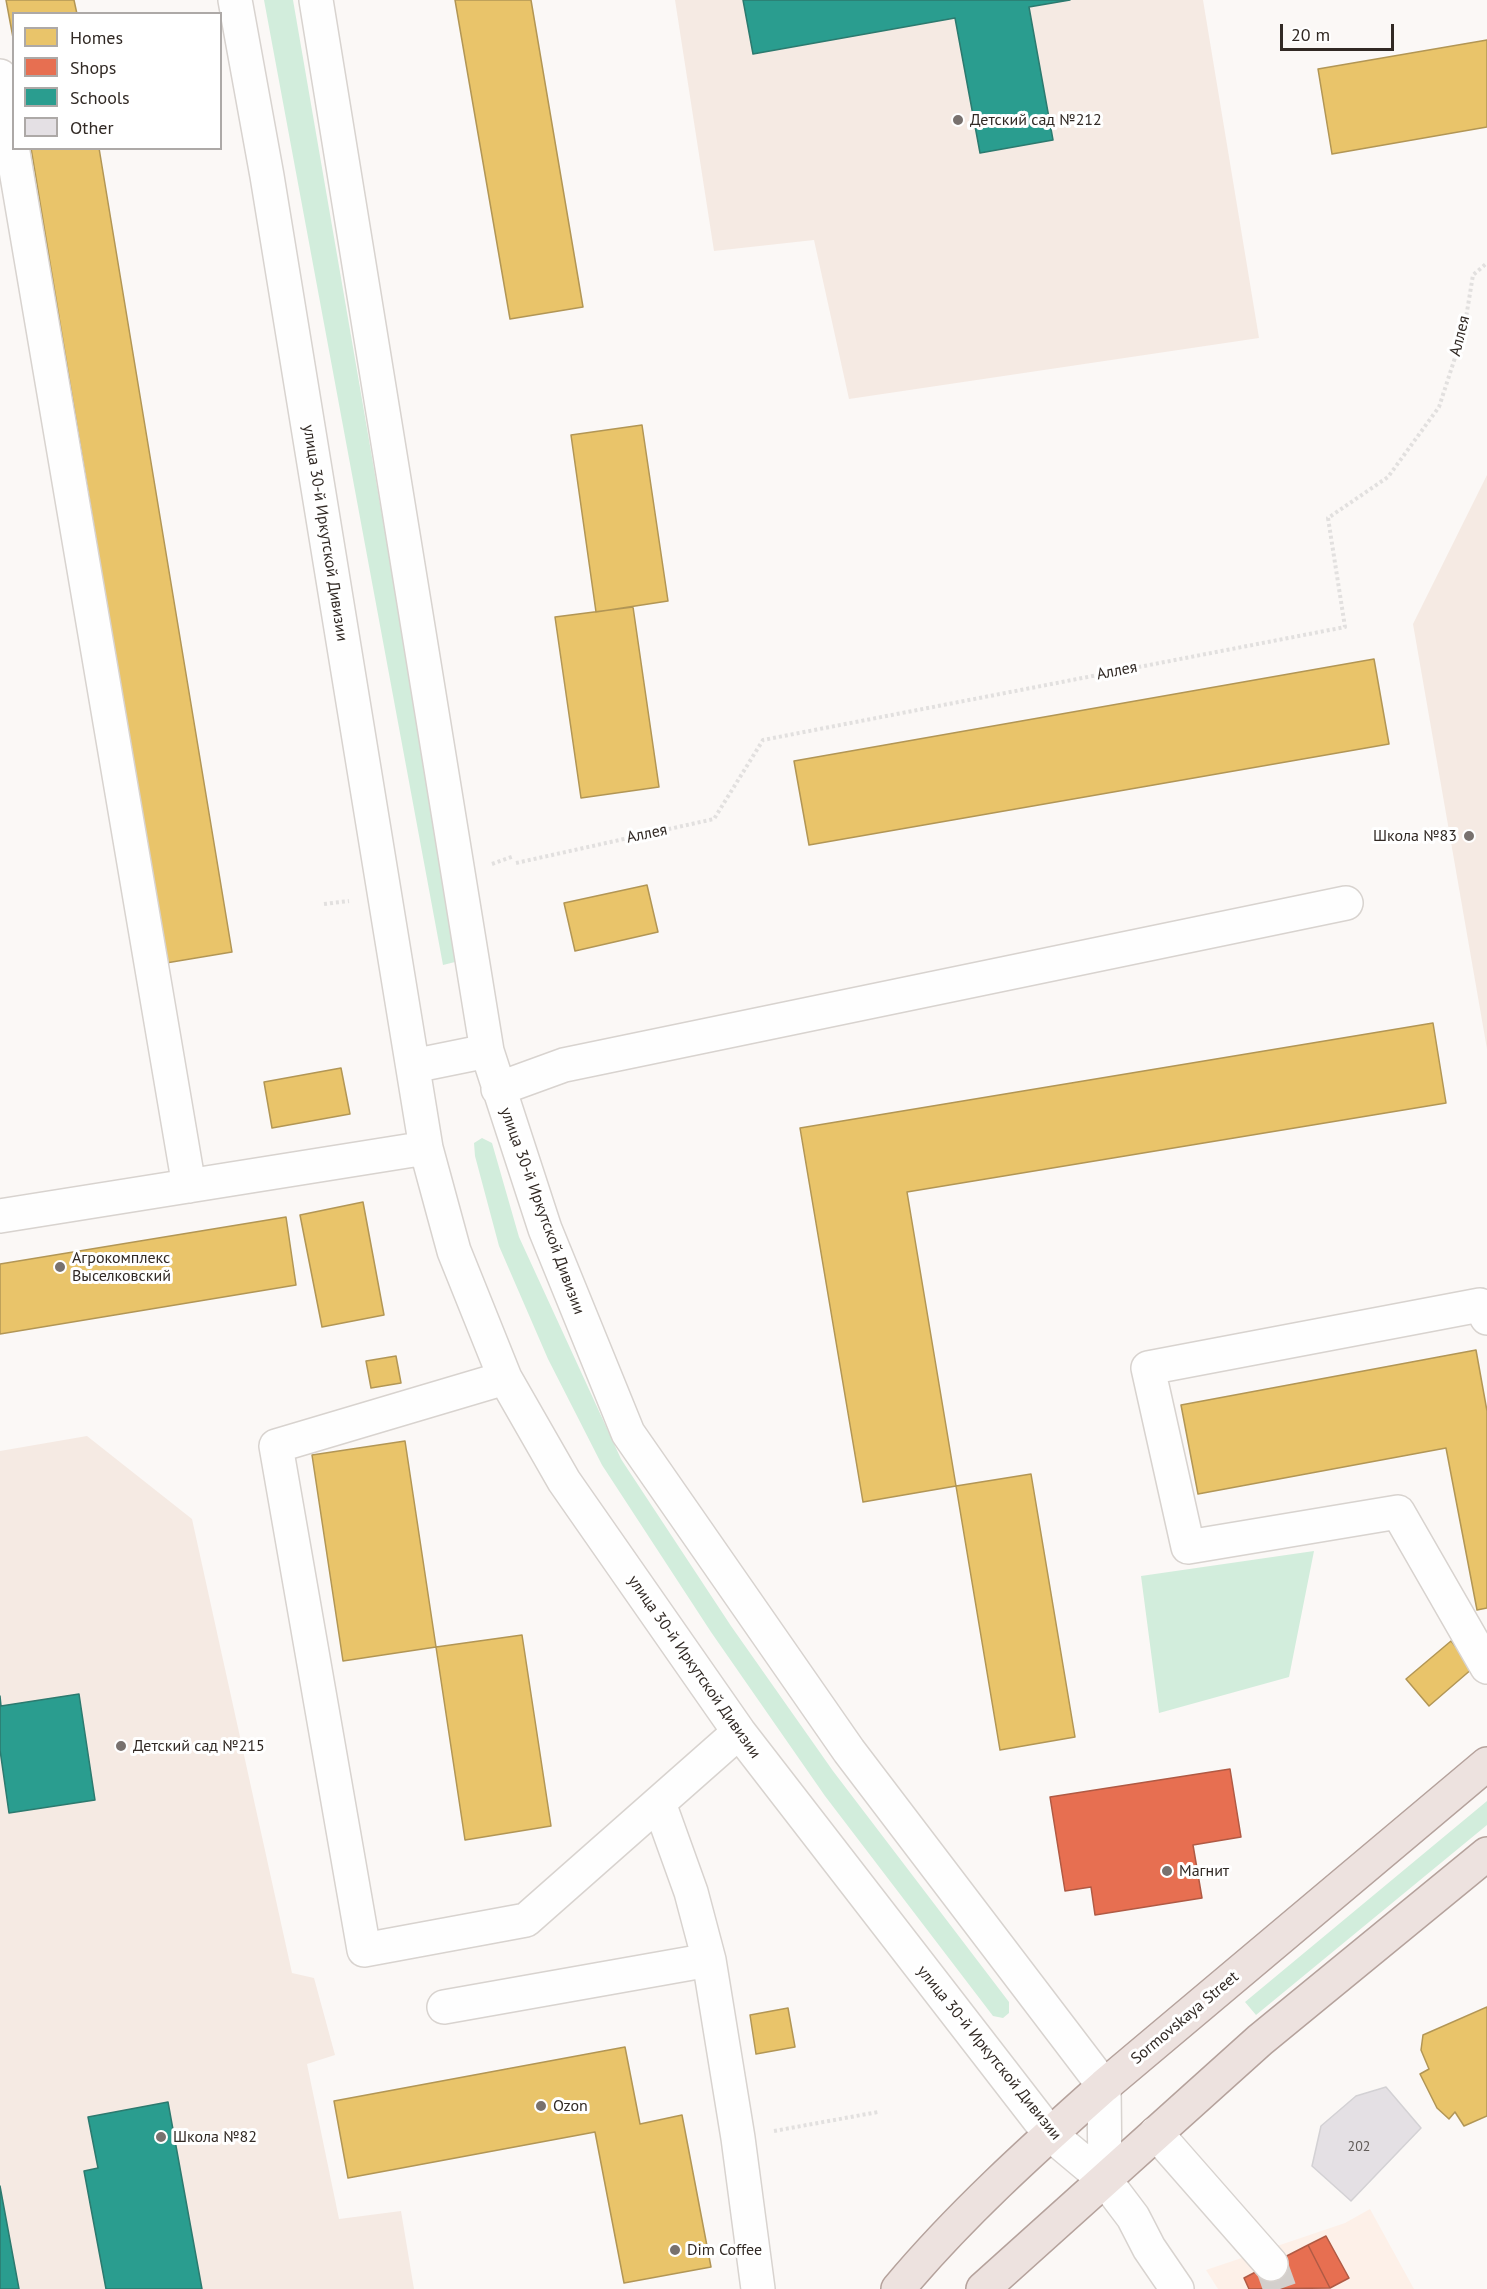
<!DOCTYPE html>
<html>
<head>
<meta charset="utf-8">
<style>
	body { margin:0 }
	#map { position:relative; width:1487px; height:2289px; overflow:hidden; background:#fbf8f6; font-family:"PT Sans",sans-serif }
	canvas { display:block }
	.legend { position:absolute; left:12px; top:12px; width:210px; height:138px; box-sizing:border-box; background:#fff; border:2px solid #ada9a7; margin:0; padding:8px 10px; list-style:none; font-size:18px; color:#312924 }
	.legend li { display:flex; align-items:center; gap:12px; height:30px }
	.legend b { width:30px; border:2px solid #ada9a7 }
	.scale { position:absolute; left:1280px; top:24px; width:114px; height:27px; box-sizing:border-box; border:3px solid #312924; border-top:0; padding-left:8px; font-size:18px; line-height:21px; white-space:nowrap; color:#312924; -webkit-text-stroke:4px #fff; paint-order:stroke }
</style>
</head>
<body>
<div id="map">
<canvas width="1487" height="2289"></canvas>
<ul class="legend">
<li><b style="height:16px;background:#e9c46a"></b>Homes</li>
<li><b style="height:16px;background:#e76f51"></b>Shops</li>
<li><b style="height:16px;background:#2a9d8f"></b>Schools</li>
<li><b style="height:16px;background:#e4e0e4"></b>Other</li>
</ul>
<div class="scale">20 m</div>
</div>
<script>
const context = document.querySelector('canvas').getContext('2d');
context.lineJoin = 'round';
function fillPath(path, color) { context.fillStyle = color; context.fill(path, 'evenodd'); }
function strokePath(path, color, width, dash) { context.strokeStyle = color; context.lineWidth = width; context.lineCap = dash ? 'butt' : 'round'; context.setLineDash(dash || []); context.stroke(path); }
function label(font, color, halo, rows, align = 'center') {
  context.font = font + ' "PT Sans",sans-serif'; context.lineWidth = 6; context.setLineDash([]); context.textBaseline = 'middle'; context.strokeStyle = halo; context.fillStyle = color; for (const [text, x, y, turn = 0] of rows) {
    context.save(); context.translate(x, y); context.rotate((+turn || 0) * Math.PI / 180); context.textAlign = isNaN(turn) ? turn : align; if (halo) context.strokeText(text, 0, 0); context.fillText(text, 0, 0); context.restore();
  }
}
fillPath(new Path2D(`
	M1370,2209l44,80h-196l-12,-19 139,-47z`), '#fdf0e8');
fillPath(new Path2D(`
	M675,0h528l56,338 -410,61 -35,-159 -100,11z
	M1487,475v574l-74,-425z
	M87,1436l105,83 100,454 22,5 21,77 -28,9 32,155 62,-8 13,78h-414v-838z`), '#f5eae3');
fillPath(new Path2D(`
	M264,0h29l166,961 -16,4z
	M482,1138l10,5 27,94 102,222 110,167 102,145 176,231v11l-6,5 -10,-2 -168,-220 -114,-164 -109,-167 -54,-106 -49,-113 -24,-90 -1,-13z
	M1314,1551l-25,126 -130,36 -18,-137z
	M1487,1801v24l-231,190 -11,-13z`), '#d2eddc');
const homes = new Path2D(`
	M6,0h68l3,14h-63v29z
	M455,0h76l52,307 -73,12z
	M1487,40v87l-155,27 -14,-85z
	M31,148h68l133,804 -66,11z
	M642,425l26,176 -72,11 -25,-177z
	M633,607l26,180 -78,11 -26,-181z
	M1374,659l15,85 -580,101 -15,-84z
	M647,885l11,47 -83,19 -11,-48z
	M1433,1023l13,80 -539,89 49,294 -93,16 -63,-374z
	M341,1068l9,46 -78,14 -8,-46z
	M363,1202l21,113 -62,12 -22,-112z
	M286,1217l10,68 -296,49v-70z
	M1476,1350l11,61v197l-10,2 -31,-162 -248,46 -17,-89z
	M396,1356l5,27 -30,5 -5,-27z
	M405,1441l31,206 -93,14 -31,-206z
	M1031,1474l44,263 -75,13 -44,-264z
	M522,1635l29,191 -86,14 -29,-193z
	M1451,1641l22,27 -44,38 -23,-27z
	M1487,2007v109l-23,10 -9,-14 -6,7 -12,-11 -17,-34 9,-5 -8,-19 2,-15z
	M788,2008l7,39 -39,7 -6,-39z
	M625,2047l15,77 42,-9 29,152 -87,16 -29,-151 -247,46 -14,-77z`);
fillPath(homes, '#e9c46a');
strokePath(homes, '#b29655', 1.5);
const shops = new Path2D(`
	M1230,1769l11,68 -48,8 9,53 -107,17 -4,-28 -26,4 -15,-94z
	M1326,2236l23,42 -19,10 -22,-43z
	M1308,2245l22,43 -81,1 -5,-11z`);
fillPath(shops, '#e76f51');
strokePath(shops, '#b05a44', 1.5);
const schools = new Path2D(`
	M743,0h327l-41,7 24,133 -73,13 -25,-135 -202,36z
	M79,1694l16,106 -86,13 -9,-63v-54l1,10z
	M168,2102l34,187h-96l-22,-118 14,-3 -10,-51z
	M0,2186l19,103h-19z`);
fillPath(schools, '#2a9d8f');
strokePath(schools, '#2c7a6f', 1.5);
const building = new Path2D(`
	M1386,2087l35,41 -70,73 -39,-35 9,-40 35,-30z`);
fillPath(building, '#e4e0e4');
strokePath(building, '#d3d1d4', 1.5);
strokePath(new Path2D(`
	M1271,2264l9,25`), '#d3cfcc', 33, [33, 16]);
const minor = new Path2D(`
	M235,0l32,176 159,972 28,103 51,127 59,103 175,251 311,402 55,46 28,37 16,31 28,41
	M316,0l171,1051 58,178 83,204 221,318 255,335 1,94
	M0,76l189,1110
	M413,1066l74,-15
	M498,1089l66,-24 782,-162
	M0,1216l426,-68
	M1487,1318l-7,-13 -332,63 40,179 210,-35 89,155
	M505,1378l-229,68 88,504 162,-30 213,-188
	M659,1803l32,89 18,68 29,178 20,151
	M444,2007l265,-47
	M1156,2133l115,131`);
const major = new Path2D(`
	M898,2289c61,-73 134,-139 206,-203l383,-322
	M983,2289l277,-249 227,-186`);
strokePath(minor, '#d8d3cf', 36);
strokePath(major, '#b5a29c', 36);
strokePath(new Path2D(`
	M516,863l198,-44 49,-79 582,-113 -17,-109 60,-41 51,-70 25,-77 9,-55 14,-12
	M492,864l22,-8
	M324,904l25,-3
	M774,2131l104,-19`), '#e2e0df', 4, [3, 3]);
strokePath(minor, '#fefefe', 33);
strokePath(major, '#ede2df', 33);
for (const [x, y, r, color] of [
	[958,120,6,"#78716e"],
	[1469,836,6,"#78716e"],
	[60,1267,6,"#78716e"],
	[121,1746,6,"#78716e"],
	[1167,1871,6,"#78716e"],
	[541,2106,6,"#78716e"],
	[161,2137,6,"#78716e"],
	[675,2250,6,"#78716e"]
]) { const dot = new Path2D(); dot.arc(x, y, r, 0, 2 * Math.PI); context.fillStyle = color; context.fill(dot); strokePath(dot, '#fff', 2); }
label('14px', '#605a57', null, [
	["202",1359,2147]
]);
label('16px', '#312924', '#fff', [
	["Детский сад №212",970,120],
	["Школа №83",1457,836,"right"],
	["Агрокомплекс",72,1258],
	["Выселковский",72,1276],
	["Детский сад №215",133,1746],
	["Магнит",1179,1871],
	["Ozon",553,2106],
	["Школа №82",173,2137],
	["Dim Coffee",687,2250]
], 'left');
label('16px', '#312924', '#fff', [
	["Аллея",1460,336,-76],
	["улица 30-й Иркутской Дивизии",325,533,81],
	["Аллея",1117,671,-11],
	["Аллея",647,834,-12],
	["улица 30-й Иркутской Дивизии",542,1211,70],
	["улица 30-й Иркутской Дивизии",694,1667,55],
	["Sormovskaya Street",1185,2018,-40],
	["улица 30-й Иркутской Дивизии",989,2053,51]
]);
</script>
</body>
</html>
